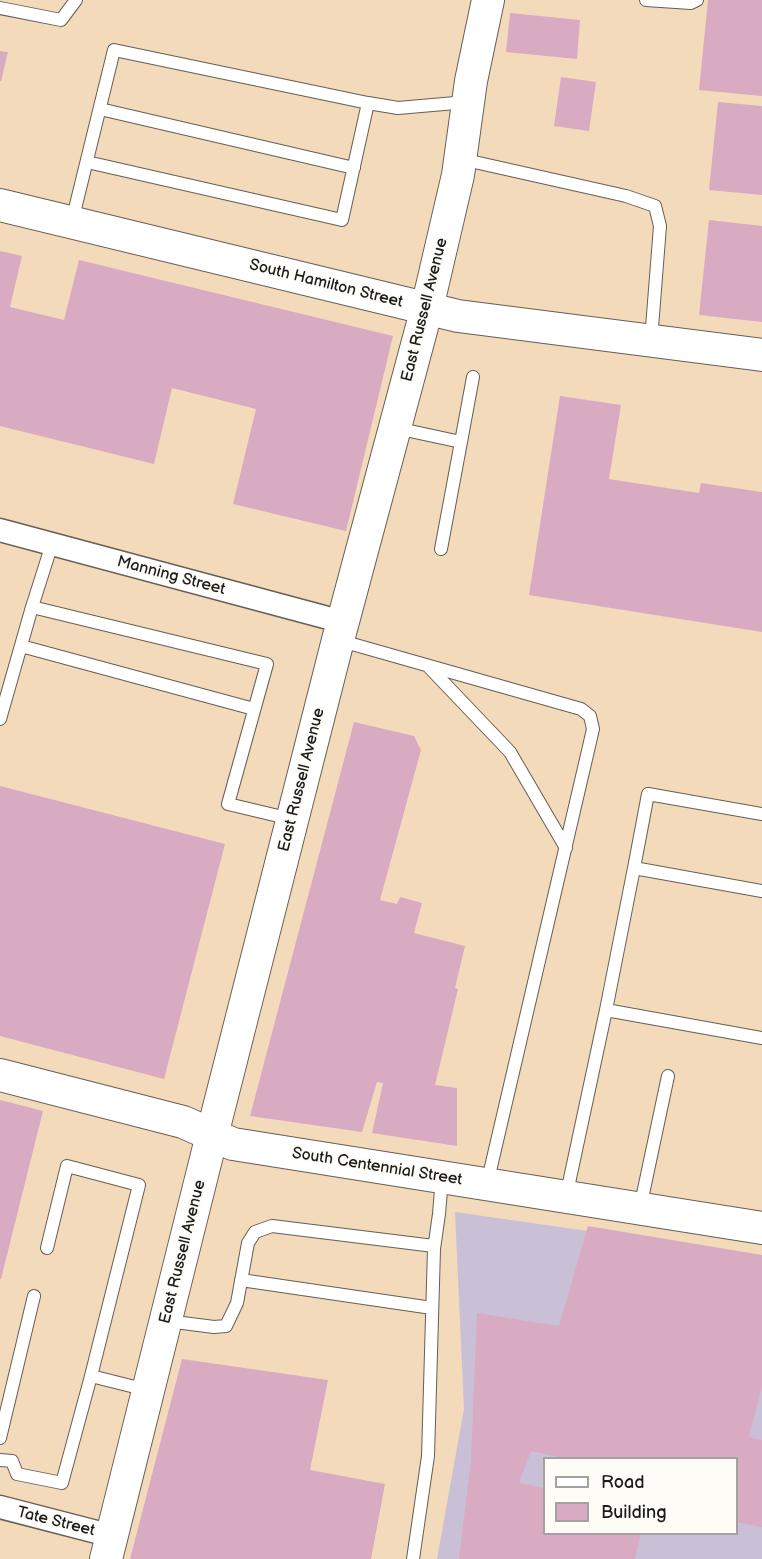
<!DOCTYPE html>
<html>
<head>
<meta charset="utf-8">
<style>
	body { margin:0 }
	#map { position:relative; width:762px; height:1559px; overflow:hidden; background:#f2dabb; font-family:"Balsamiq Sans",sans-serif }
	canvas { display:block }
	.legend { position:absolute; left:543px; top:1457px; width:195px; height:78px; box-sizing:border-box; background:#fdfcf7; border:2px solid #a3a29f; margin:0; padding:8px 10px; list-style:none; font-size:18px; color:#1c1c1c }
	.legend li { display:flex; align-items:center; gap:12px; height:30px }
	.legend b { width:30px; border:2px solid #a3a29f }
</style>
</head>
<body>
<div id="map">
<canvas width="762" height="1559"></canvas>
<ul class="legend">
<li><b style="height:8px;background:#fff"></b>Road</li>
<li><b style="height:16px;background:#d9abc2"></b>Building</li>
</ul>
</div>
<script>
const context = document.querySelector('canvas').getContext('2d');
context.lineJoin = 'round';
function fillPath(path, color) { context.fillStyle = color; context.fill(path, 'evenodd'); }
function strokePath(path, color, width, dash) { context.strokeStyle = color; context.lineWidth = width; context.lineCap = dash ? 'butt' : 'round'; context.setLineDash(dash || []); context.stroke(path); }
function label(font, color, halo, rows, align = 'center') {
  context.font = font + ' "Balsamiq Sans",sans-serif'; context.lineWidth = 4.5; context.setLineDash([]); context.textBaseline = 'middle'; context.strokeStyle = halo; context.fillStyle = color; for (const [text, x, y, turn = 0] of rows) {
    context.save(); context.translate(x, y); context.rotate((+turn || 0) * Math.PI / 180); context.textAlign = isNaN(turn) ? turn : align; if (halo) context.strokeText(text, 0, 0); context.fillText(text, 0, 0); context.restore();
  }
}
fillPath(new Path2D(`
	M455,1212l307,44v303h-325l27,-150zM544,1458h192v76h-192z`), '#c9bfd7');
fillPath(new Path2D(`
	M708,0h54v96l-63,-6z
	M510,13l70,7 -3,39 -71,-7z
	M0,51l8,1 -7,29h-1z
	M561,77l35,5 -7,49 -35,-5z
	M718,102l44,4v89l-53,-5z
	M709,220l53,6v96l-63,-7z
	M0,251l22,5 -12,51 54,13 15,-60 314,76 -47,195 -113,-27 23,-95 -84,-21 -18,76 -154,-38z
	M560,396l61,9 -12,74 90,14 2,-10 61,9v140l-233,-37z
	M354,722l60,14 7,14 -41,150 17,4 3,-7 22,6 -8,30 51,13 -10,42 3,1 -23,96 22,3v58l-85,-13 11,-50 -6,-1 -15,50 -112,-16z
	M0,786l225,58 -61,235 -164,-43z
	M0,1100l43,11 -42,168h-1z
	M588,1226l174,29v131l-13,51 13,3v87l-26,-5v-64h-173l-32,-7 -12,32 25,5v46h97l-6,25h-176l12,-99 6,-147 82,13z
	M182,1359l146,21 -18,90 75,14 -14,75h-241z`), '#d9abc2');
const lane = new Path2D(`
	M646,0l45,3 6,-3
	M0,8l61,12 15,-20
	M100,109l254,59
	M461,159l165,37 29,10 5,20 -9,114
	M87,162l255,58 26,-117
	M72,221l42,-171 254,53 30,5 69,-6
	M396,428l65,14 -20,107
	M461,442l12,-65
	M32,607l20,-63
	M338,640l243,69 9,7 3,13 -6,26 -100,429
	M21,646l233,63
	M428,666l82,86 56,96
	M0,719l32,-112 235,57 -39,140 63,15
	M762,814l-114,-20 -14,74 128,23
	M606,1010l28,-142
	M566,1197l40,-187 156,28
	M640,1208l28,-132
	M47,1248l20,-82 72,19 -48,191 56,14
	M241,1280l191,28
	M167,1321l47,6 12,-1 11,-23 11,-60 7,-11 17,-6 162,20
	M0,1438l34,-142
	M0,1460l12,1 5,13 45,9 29,-107
	M413,1559l15,-103 6,-207 5,-35 3,-36`);
const street = new Path2D(`
	M0,530l343,92
	M0,1507l112,29`);
const secondary = new Path2D(`
	M0,205l458,111 304,39
	M0,1075l183,47 50,22 529,84
	M106,1559l106,-424 126,-495 89,-332 31,-133 13,-94 17,-81`);
strokePath(lane, '#675e54', 14);
strokePath(street, '#675e54', 25);
strokePath(secondary, '#675e54', 34);
strokePath(lane, '#fff', 12);
strokePath(street, '#fff', 22);
strokePath(secondary, '#fff', 32);
label('16px', '#1c1c1c', '#fdfcf7', [
	["South Hamilton Street",326,284,14],
	["East Russell Avenue",425,310,-76],
	["Manning Street",171,576,15],
	["East Russell Avenue",302,780,-76],
	["South Centennial Street",377,1167,9],
	["East Russell Avenue",183,1252,-76],
	["Tate Street",56,1522,14]
]);
</script>
</body>
</html>
